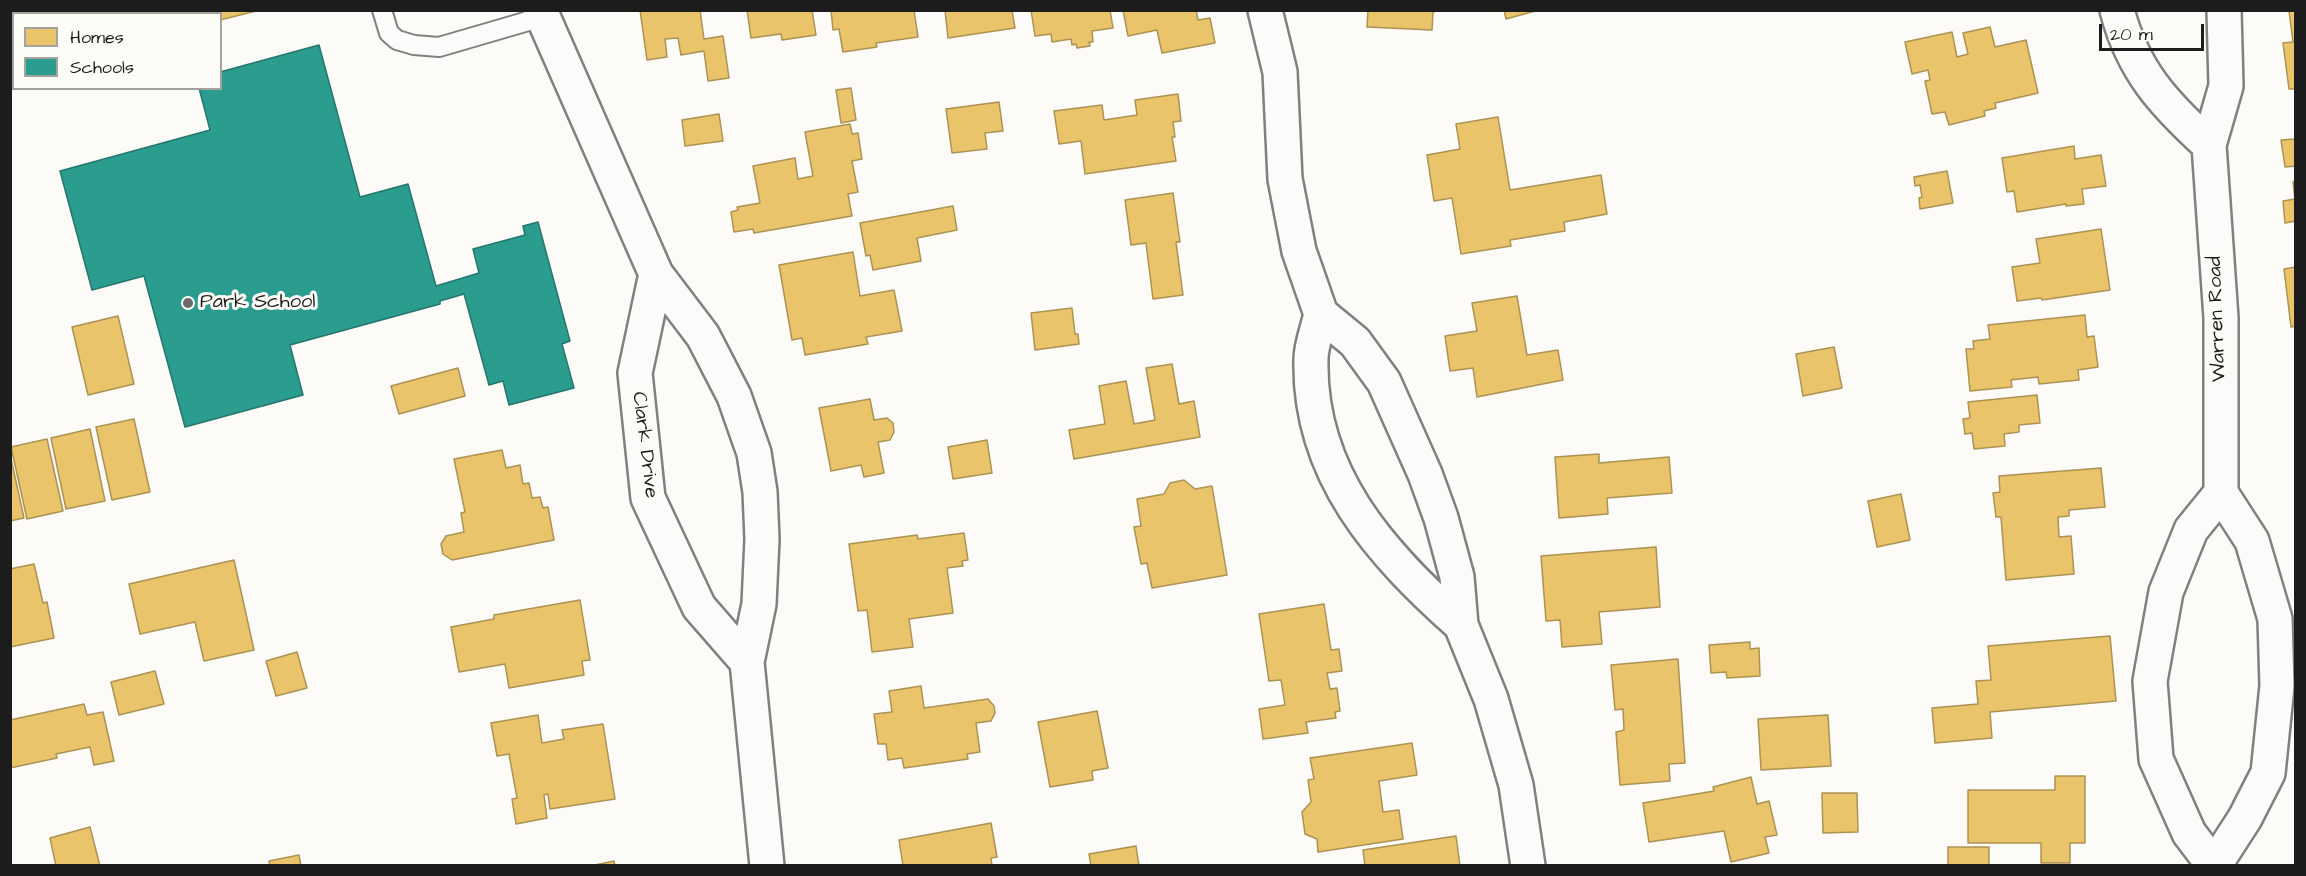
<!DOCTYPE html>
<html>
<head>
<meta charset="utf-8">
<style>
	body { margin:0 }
	#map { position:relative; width:2306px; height:876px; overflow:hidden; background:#fcfbf8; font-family:"Architects Daughter",sans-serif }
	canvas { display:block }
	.frame { position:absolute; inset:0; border:12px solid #1c1c1c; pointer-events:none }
	.legend { position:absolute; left:12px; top:12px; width:210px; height:78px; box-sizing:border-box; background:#fdfcf7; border:2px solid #a3a29f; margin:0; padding:8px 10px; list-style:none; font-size:18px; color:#1c1c1c }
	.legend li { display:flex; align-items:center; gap:12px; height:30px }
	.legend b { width:30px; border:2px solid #a3a29f }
	.scale { position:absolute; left:2099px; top:24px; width:105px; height:27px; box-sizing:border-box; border:3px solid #1c1c1c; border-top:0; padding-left:8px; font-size:18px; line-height:21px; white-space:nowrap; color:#1c1c1c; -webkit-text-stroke:4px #fdfcf7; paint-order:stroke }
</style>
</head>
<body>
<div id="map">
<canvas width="2306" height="876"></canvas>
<div class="frame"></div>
<ul class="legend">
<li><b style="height:16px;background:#e9c46a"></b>Homes</li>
<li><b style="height:16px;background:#2a9d8f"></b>Schools</li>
</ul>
<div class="scale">20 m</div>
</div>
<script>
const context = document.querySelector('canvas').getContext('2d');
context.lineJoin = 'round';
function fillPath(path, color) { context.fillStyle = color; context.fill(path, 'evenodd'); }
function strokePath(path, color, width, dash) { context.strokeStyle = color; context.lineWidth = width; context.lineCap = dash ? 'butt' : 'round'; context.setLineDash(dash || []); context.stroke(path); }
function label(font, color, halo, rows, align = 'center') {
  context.font = font + ' "Architects Daughter",sans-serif'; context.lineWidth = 6; context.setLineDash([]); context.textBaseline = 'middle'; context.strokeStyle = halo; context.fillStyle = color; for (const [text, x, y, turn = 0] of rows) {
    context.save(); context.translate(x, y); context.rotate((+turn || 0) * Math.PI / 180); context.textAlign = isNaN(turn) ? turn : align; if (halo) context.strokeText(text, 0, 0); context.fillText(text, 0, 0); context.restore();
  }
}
const homes = new Path2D(`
	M126,10h134l-40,10v-6h-93z
	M640,10h60l4,29 19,-3 6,42 -21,3 -4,-30 -23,4 -3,-17 -13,1 2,18 -20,3z
	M747,10h65l4,25 -34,5 -1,-6 -30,4z
	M831,10h83l4,27 -42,6 1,4 -34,5 -4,-23 -6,1z
	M945,10h67l3,18 -67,10z
	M1031,10h79l3,18 -21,3 1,11h-4l1,4 -13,2 -1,-4 -4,1 -1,-6 -19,3 -1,-8 -16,2z
	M1123,10h73l2,10 12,-2 5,25 -53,10 -5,-23 -29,6z
	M1368,10h73l-8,2 -1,18 -65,-3z
	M1504,10h35l-33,9z
	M2296,10v79h-7l-6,-46 10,-1 -4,-31z
	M1990,27l5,20 31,-7 12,53 -43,10 1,5 -12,3 1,5 -36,9 -4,-13 -13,2 -7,-33 5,-1 -2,-10 -16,4 -7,-32 47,-10 5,25 11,-3 -5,-21z
	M851,88l5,32 -15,3 -5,-33z
	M1178,94l3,27 -8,1 2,15h-3l4,24 -91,13 -4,-33 -22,3 -5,-33 48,-6 2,15 33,-5 -2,-15z
	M999,102l4,29 -18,2 2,16 -35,4 -6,-44z
	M719,114l4,27 -38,5 -3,-26z
	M1498,117l12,73 91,-15 6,39 -43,8 1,9 -55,9 1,6 -50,8 -9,-56 -18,3 -7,-46 33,-6 -4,-25z
	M850,124l2,10 6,-1 4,26 -10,2 6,31 -10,2 4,22 -98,17 -1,-4 -19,3 -3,-20 7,-2 -1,-3 23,-4 -7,-37 42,-8 3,21 15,-3 -8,-44z
	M2296,139v27l-11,1 -4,-27z
	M2074,146l1,13 26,-4 5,31 -24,3 2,15 -18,2v-2l-49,8 -3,-21 -7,1 -5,-34z
	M1947,171l6,32 -33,6 -1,-11 3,-1 -2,-12 -5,1 -1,-9z
	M2296,181v40l-11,2 -2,-22 12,-2 -2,-17z
	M1173,193l7,49h-4l7,53 -30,4 -7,-56 -15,2 -6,-45z
	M953,206l4,24 -40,8 4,23 -48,9 -3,-15 -4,1 -6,-33z
	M2101,229l9,61 -68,10 -1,-2 -24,3 -5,-34 28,-4 -4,-24z
	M853,252l7,44 34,-6 8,41 -36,6 2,7 -63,11 -3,-17 -10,2 -13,-75z
	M2296,267v59l-5,1 -7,-58z
	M1517,296l10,59 31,-5 5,30 -86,17 -4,-29 -23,3 -5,-35 32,-5 -5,-28z
	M1072,308l3,26h3l1,10 -44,6 -4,-37z
	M2085,315l2,22 7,-1 4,31 -20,3 1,10 -40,4 -1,-7 -27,3 1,7 -42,4 -4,-42h8l-1,-8 17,-2 -2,-14z
	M118,316l16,68 -46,11 -16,-68z
	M1834,347l8,41 -39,8 -7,-42z
	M1172,364l7,40 15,-3 6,36 -126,22 -5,-29 36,-6 -6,-38 27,-5 8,43 21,-4 -9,-52z
	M458,368l7,28 -66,18 -8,-28z
	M2037,395l3,28 -21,2v7l-15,2 1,12 -31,3 -2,-16 -7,1 -2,-15 7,-1 -2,-16z
	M870,399l4,21 13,-2 6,5 1,9 -4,8 -12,2 6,31 -20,4 -3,-12 -30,6 -12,-63z
	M134,419l16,73 -38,8 -16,-73z
	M90,429l15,72 -39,8 -15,-71z
	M47,439l16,72 -36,8 -16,-72z
	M987,440l5,33 -39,6 -5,-32z
	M502,450l4,18 14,-3 3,19 6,-1 3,15 8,-1 3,11 5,-1 6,33 -102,20 -9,-6 -2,-10 5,-8 18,-4 -3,-19 4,-1 -11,-53z
	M10,454l14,64 -14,3z
	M1599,454v9l70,-6 3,36 -65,5 1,16 -49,4 -4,-61z
	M2101,468l4,39 -36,3v6l-11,1 1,20 12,-1 3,38 -68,6 -5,-63h-5l-3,-24 7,-1 -1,-16z
	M1184,480l11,9 17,-3 15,89 -75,13 -5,-25 -6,1 -7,-37 7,-1 -4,-27 27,-5 6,-11z
	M1901,494l9,46 -33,7 -9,-46z
	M964,533l4,27 -6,1 1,5 -16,2 6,45 -44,6 4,28 -41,5 -5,-42 -9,1 -9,-67 68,-9 1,4z
	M1656,547l4,60 -61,5 3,32 -40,3 -2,-27 -14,1 -5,-65z
	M234,560l20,90 -50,11 -9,-39 -55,12 -11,-50z
	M34,564l9,39 4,-1 7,36 -44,9v-78z
	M580,600l10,60 -8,1 2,14 -75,13 -4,-24 -46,8 -8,-45 43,-8v-4z
	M1324,604l7,46 8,-1 3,22 -15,2 3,16 7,-1 3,23 -5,1 1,6 -30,4 2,11 -45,6 -4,-30 26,-4 -4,-25 -12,1 -10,-67z
	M2110,636l6,65 -126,11 2,26 -57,5 -3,-35 46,-4 -2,-23 15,-1 -3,-34z
	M1750,642v7l9,-1 1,28 -33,2 -1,-6 -15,1 -2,-28z
	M297,652l10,36 -31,8 -10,-35z
	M1678,659l7,104 -16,1 1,17 -50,4 -4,-53 8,-2 -1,-21 -8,1 -4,-45z
	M155,671l9,33 -45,11 -8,-33z
	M921,686l3,22 64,-9 6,7 1,7 -4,8 -15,2 4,29 -13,2 1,5 -64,9 -2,-10 -14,2 -2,-16h-8l-4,-30 18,-2 -3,-21z
	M84,704l3,11 16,-3 11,49 -20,4 -4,-18 -34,7 1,4 -47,10v-48z
	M1097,711l11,57 -16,3 1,9 -43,7 -12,-65z
	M538,715l4,28 22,-4 -2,-9 41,-6 12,75 -65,10 -2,-15 -4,1 3,23 -31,6 -4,-25 5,-1 -8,-44 -12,2 -6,-33z
	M1828,715l3,51 -70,4 -3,-51z
	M1412,743l5,32 -38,6 4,31 16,-2 4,29 -85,13 -1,-13 -12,-5 -3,-22 9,-10 -3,-22 6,-1 -4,-21z
	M2055,776h30v67h-15v20h-29v-20h-73v-53h87z
	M1751,777l6,27 12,-3 8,34 -12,2 4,16 -38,9 -7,-31 -75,11 -6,-39 71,-12 -1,-4z
	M1822,793h35l1,39 -35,1z
	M991,823l6,34 -6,1 1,8h-89l-4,-26z
	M90,827l10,39h-44l-6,-28z
	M1456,836l4,30h-95l-2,-16z
	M1136,846l3,20h-48l-2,-12z
	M1948,847h41v19h-41z
	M299,855l2,11h-31l-1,-5z
	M614,861l1,5h-25z`);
fillPath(homes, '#e9c46a');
strokePath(homes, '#ac9253', 1.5);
const schools = new Path2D(`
	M319,45l41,152 48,-13 28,102 43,-13 -6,-24 52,-14 -2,-9 15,-4 32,119 -8,3 12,44 -65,17 -6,-24 -14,4 -25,-91 -24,7v3l-150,41 13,50 -118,32 -41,-151 -52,14 -32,-119 150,-41 -11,-42h21v-16z`);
fillPath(schools, '#2a9d8f');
strokePath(schools, '#26766c', 1.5);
const lane = new Path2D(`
	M382,10l7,23 8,7 17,5 25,2 103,-30`);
const street = new Path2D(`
	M540,10l116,264 47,62 31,60 20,57 6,39 2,47 -3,65 -12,58 20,204
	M1265,10l15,62 5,107 14,72 22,63 34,28 29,40 41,92 16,44 16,59 4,48 30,74 25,86 12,81
	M2117,10c16,61 47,94 92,135
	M656,274l-21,99 13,125 51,109 48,55
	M1321,314c-3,14 -10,31 -10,45 -3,115 70,195 150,266
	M2214,866l31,-48 23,-45 9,-87 -2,-67 -23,-78 -31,-48v-175l-12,-173 17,-59 -2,-76
	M2214,866l-25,-33 -33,-74 -6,-78 16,-89 25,-62 30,-37`);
strokePath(lane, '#81807f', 22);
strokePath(street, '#81807f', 38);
strokePath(lane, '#fbfbf9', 18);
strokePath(street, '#fbfbf9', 33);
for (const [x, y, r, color] of [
	[188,303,6,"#6a6a69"]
]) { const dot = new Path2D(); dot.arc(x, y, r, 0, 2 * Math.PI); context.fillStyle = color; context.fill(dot); strokePath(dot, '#fdfcf7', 2); }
label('20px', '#1c1c1c', '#fdfcf7', [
	["Park School",200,303]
], 'left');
label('20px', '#1c1c1c', '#fdfcf7', [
	["Warren Road",2218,319,-92],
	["Clark Drive",644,445,83]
]);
</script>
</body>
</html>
